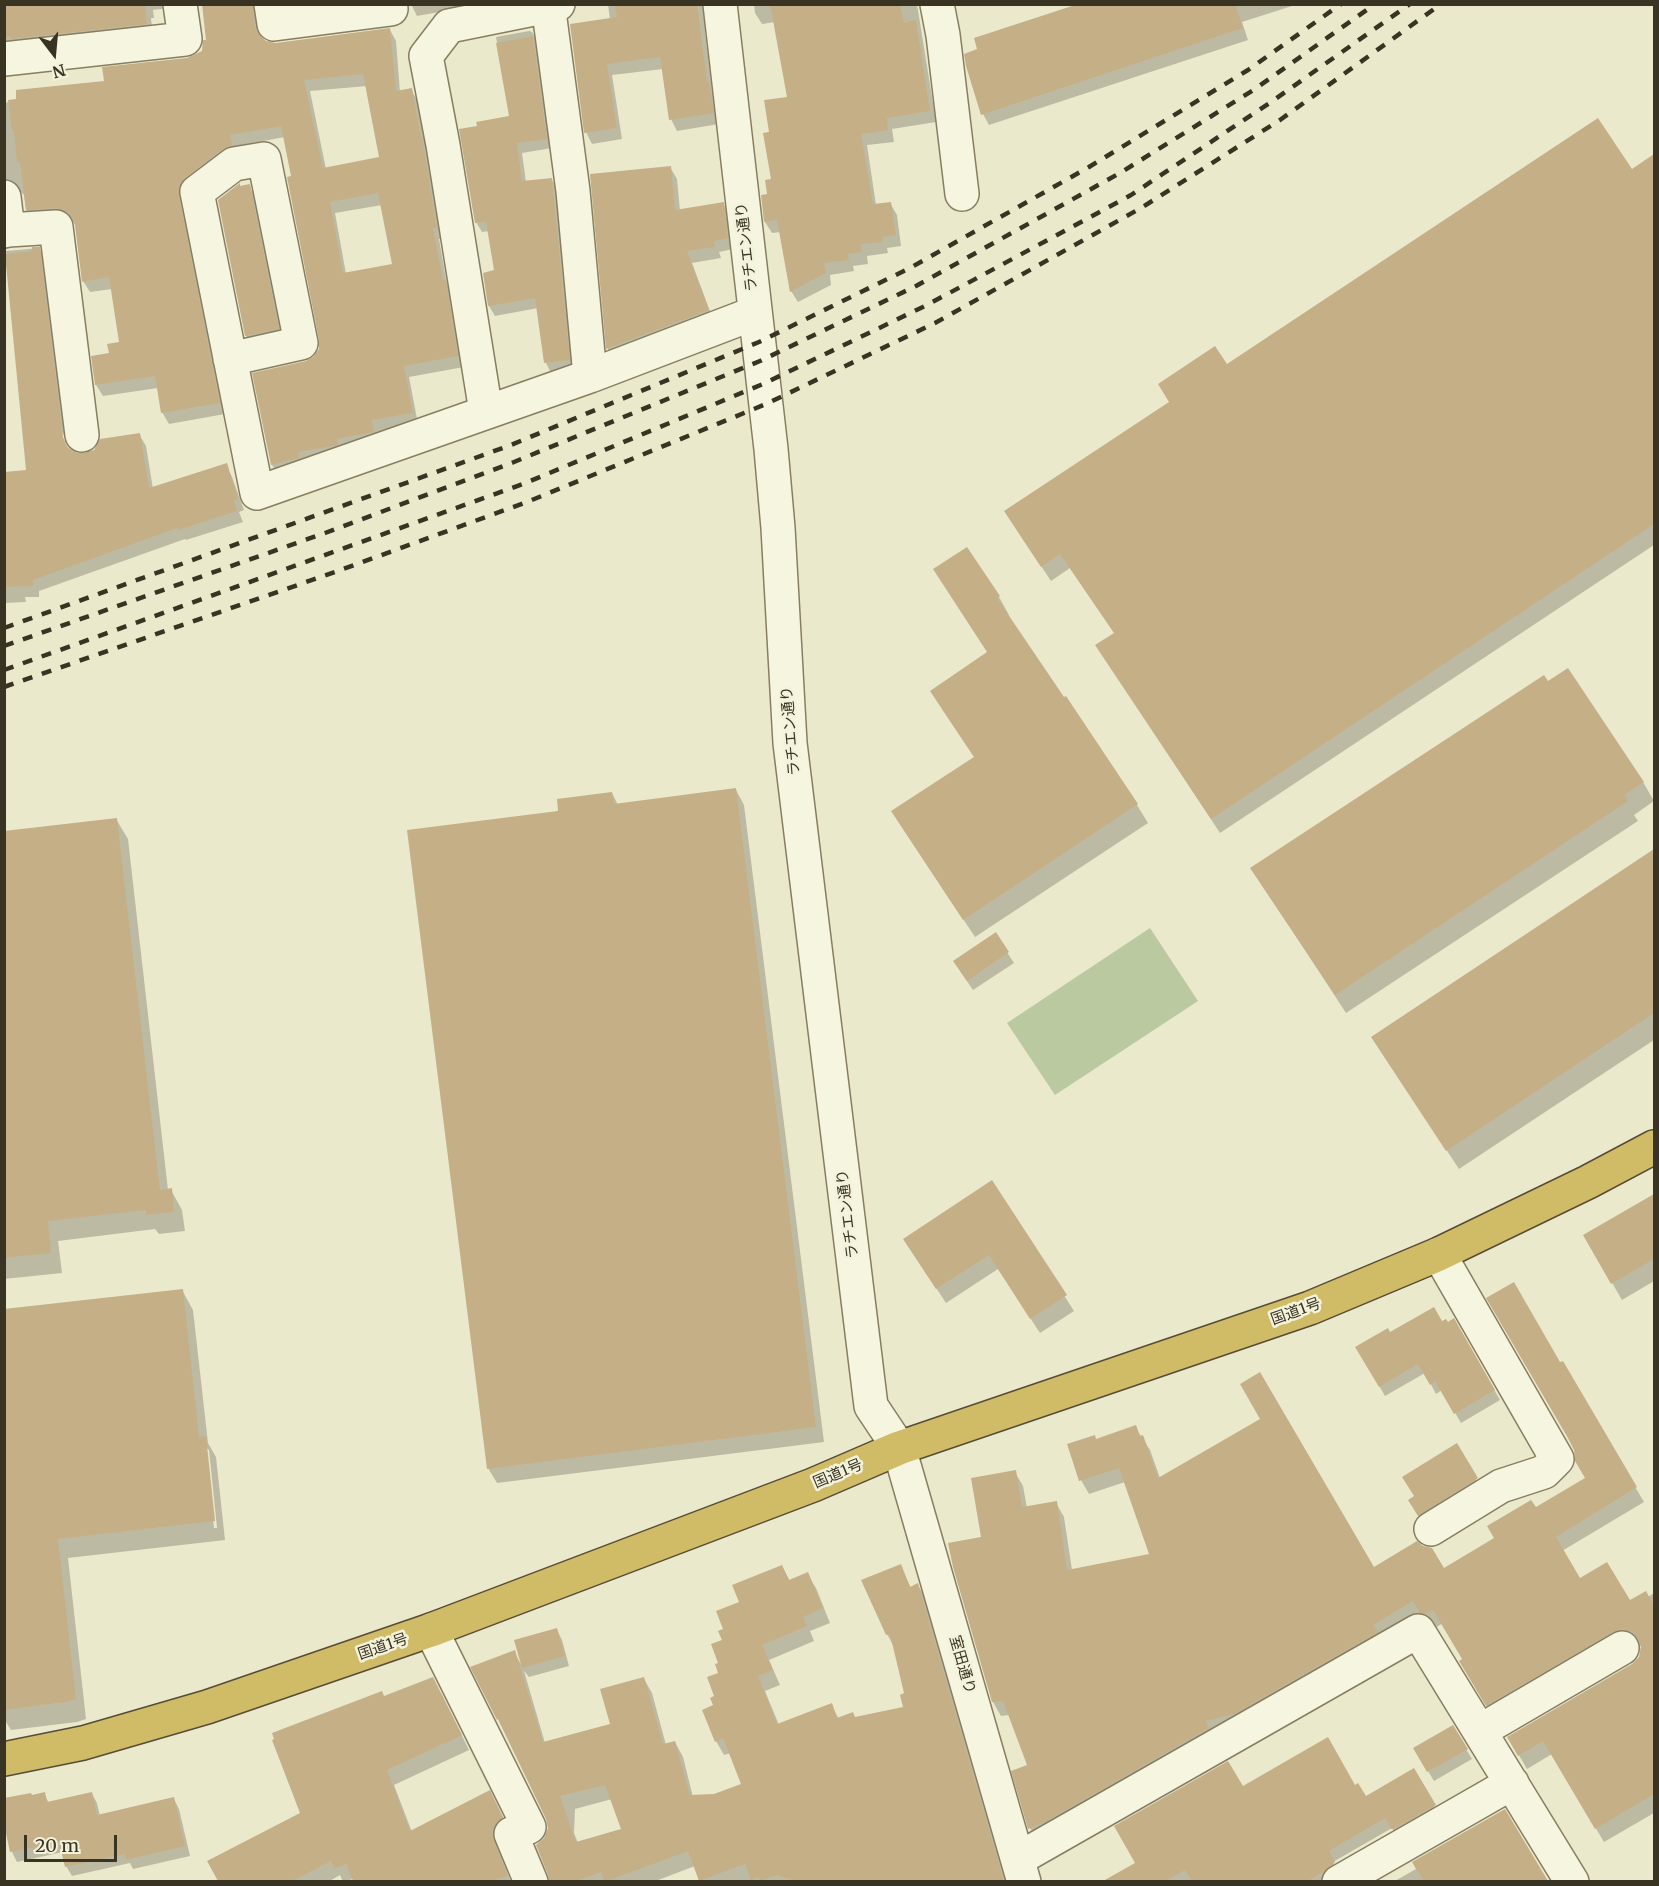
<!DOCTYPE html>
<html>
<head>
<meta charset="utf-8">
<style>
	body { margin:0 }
	#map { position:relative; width:1659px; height:1886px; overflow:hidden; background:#ebe9cc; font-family:Merriweather,serif }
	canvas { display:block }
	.frame { position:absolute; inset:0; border:6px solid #393323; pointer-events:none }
	.north { position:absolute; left:24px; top:24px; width:60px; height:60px; -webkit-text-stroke:4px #f3f2db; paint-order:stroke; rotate:164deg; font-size:16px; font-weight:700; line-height:24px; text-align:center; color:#393323 }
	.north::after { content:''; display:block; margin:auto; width:21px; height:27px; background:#393323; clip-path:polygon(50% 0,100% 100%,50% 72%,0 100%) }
	.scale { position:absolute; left:24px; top:1835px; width:93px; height:27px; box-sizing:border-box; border:3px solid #393323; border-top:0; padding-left:8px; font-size:18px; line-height:21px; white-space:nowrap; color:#393323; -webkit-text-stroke:4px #f3f2db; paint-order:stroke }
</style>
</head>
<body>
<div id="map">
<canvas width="1659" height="1886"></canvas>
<div class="frame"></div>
<div class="north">N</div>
<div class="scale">20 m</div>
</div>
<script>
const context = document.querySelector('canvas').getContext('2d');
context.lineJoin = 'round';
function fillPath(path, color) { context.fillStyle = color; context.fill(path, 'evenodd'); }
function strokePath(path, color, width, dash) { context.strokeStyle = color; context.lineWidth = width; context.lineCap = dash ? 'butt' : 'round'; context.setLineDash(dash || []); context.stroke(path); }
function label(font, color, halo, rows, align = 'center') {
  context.font = font + ' Merriweather,"Noto Sans JP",serif'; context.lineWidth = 5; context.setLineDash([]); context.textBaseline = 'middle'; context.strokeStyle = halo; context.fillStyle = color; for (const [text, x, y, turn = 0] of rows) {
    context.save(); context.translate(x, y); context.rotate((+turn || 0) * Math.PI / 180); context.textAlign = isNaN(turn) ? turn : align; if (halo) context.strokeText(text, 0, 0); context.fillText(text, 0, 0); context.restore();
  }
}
fillPath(new Path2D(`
	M1150,928l48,73 -143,94 -48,-72z`), '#bbc9a0');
fillPath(new Path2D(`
	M4,4h168l-3,4 -16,2 1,8h-3l2,18 -149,13z
	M203,4h60l-5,15 3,20 6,4 9,1 114,-14 6,11 4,51 11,-2 7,11 8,44 2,4 15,90h-4l8,45 4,9 13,74 -55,10 9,47 -41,8 2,11 -100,33 -7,-11 34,-102 8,-5 6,-8 1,-10 -36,-203 -49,9 2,11 -46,31 33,226 -56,10 -7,-12 -4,-24 -55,8 -7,-11 14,-30 11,-12 -9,-54 -22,3 -7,-11 -7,-56 -4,-4 -9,-2 -30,2 -7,-11 -2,-15 -4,-4 -12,-2 -4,2v-88l101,-20 83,-24 16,-7 4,-11zM367,86l14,73 -55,10 -16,-78zM382,205l11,60 -47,9 -11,-61z
	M411,4h74l-68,12z
	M608,4h97l3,26 -3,1 7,59 3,4 4,30 -42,7 -6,-12 -8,-50 -51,6 10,64 -30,5 -6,-12 24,-112z
	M754,4h163l19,118 -44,7 2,13 -27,3 9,60 14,-2 7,12 4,31 -14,2 1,5 -21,3 1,8 -15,2 1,5 -24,4 1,10 -33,17 -7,-11 -10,-59 -9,1 -7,-11 7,-41 -1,-47 18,-36 -14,-76 -13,2 -7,-11z
	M1080,4h211l1,2 -50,16 6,18 -259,85 -6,-11z
	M529,31l3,1 5,9 15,107 -30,5 4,29 26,-2 5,9 17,181 -23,3 -5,-10 -8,-55 -43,8 -6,-10 -5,-32 12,-3 -7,-40 -7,1 -6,-10 35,-105 -15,-80z
	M1654,156v389l-434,288 -123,-187 18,-12 -45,-66 -19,13 -36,-54 212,-161 405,-195z
	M670,167l7,12 3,32 43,-8 6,12 4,34 -14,3 2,6 -29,5 22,59 -100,38 -6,-11 -17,-173z
	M249,186l6,10 29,142 -32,8 -6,-10 -27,-136 21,-12z
	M39,248l6,12 23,183 -7,-13 -3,2 11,17 5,4 11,2 54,-21 7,12 7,43 73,-24 6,12 12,33 -5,2 4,10 -57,18 -1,-1 -146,52v6h-14l1,5 -22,1v-130l24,-2 -22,-220z
	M967,549l32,48 10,18 -1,2 129,188 11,18 -173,114 -71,-107 71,-72 -33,-49 46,-56z
	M1643,782l11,19 -20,14 4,6 -292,192 -94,-144z
	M736,790l8,15 80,637 -327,41 -9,-15 72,-656 52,-19 6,12z
	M116,819l12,20 40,351h3l11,20 3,21 -26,3 -4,-5 -97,12 4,32 -58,6v-447z
	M1654,851v189l-195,129 -86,-131z
	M995,934l19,29 -41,27 -13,-19z
	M992,1182l82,129 -34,22 -42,-64 -52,34 -32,-49z
	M1654,1196v85l-32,19 -37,-64z
	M182,1290l11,20 15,133 8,14 9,83 -157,18 18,161 -9,3 -66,8 -7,-11v-408zM205,1447l4,3 8,78h-3z
	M1454,1320l46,80 -39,23 -19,-33 -6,4 -11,-21 -40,23 -28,-49 33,-13 52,-11 5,1z
	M1562,1363l82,139 -82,49 17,29 51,22 18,-5 6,-4v220l-50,29 -52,-88 -25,15 -18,-31 123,-73 7,-6 2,-13 -10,-3 -136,76 -26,-43 -5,-16 -21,-37 -8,5 -5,-1 -8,-13 -384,228 -8,-14 -1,-62 -19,-51 -9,1 -8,-14 -10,-164 32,-66 8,14 4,22 29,-5 8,14 8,53 79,-14 -26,-74 -36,12 -8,-14 15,-40 39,-13 15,23 10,28 213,91 70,1 53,-32 39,-29 52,-31 -27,-113z
	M1456,1446l26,43 -57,36 -10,-15 1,-13z
	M900,1566l11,22 7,-3 8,14 81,283h-306l-6,-16 -42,16h-102l-5,-43 3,-10 -2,-10 -49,-100 16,-67 7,12 36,-34 5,10 7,26 -40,11 -5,-6 21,72 67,-18 32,-46 8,14 14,52 9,-3 8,15 10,40 21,-2 29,-10 -12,-32 -7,2 -8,-14 -1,-35 10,-76 16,-28 41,-35 8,14 17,-7 9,14 14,35 -20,8 4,10 -45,19 11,25 -15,6 14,34 52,-20 8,14h16l50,-11 1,-13 -12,-48 -7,-13zM612,1799l11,31 -45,13 -4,-10 1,-24z
	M441,1693l28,57 -75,35 18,47 85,-26 13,26 -10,14 1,10 10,26h-156l-2,-3 -10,3 -3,-7 -12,7h-108l-11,-21 92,-47 83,-117z
	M1453,1727l19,32 -38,22 -19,-32z
	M1413,1770l27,46 -41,24 -7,-12 -59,34 7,11 -9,9h-197l-7,-13 115,-81 113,-1 10,11z
	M44,1794l5,9 43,-9 5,9 3,13 74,-17 5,10 11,47 -57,13 -3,-6 -58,13 -6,-10 -3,-14 -46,10 -5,-10 -8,-35 28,-21z
	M1504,1811l42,71h-153l23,-13 -3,-6z`), '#0003');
fillPath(new Path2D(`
	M4,4h141l2,20 -136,15v-2h-7z
	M202,4h51l2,23 4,8 7,6 10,2 114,-15 6,63 16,-3 9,48h1l15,92h-4l10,52h3l12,76 -54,10 9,47 -41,7 2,12 -37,7 1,6 -40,7 1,6 -28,7 -19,-92 54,-12 7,-4 6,-8v-9l-32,-163 4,-1 -10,-50 -51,9 2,10 -9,4 -37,28 -6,8 -1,11 41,207 -59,10 -6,-37 -60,9 -4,-29 18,-3 -2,-9 12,-2 -10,-65 -27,5 -7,-57 -4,-9 -7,-6 -9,-2 -29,2 -6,-48h-3l-3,-31h-2l-4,-31 8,-1v-9l88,-9 -2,-14 85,-9 15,-7 1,-11h3zM363,74l16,83 -56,11 -19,-88zM378,193l14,71 -49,9 -13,-71z
	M615,4h82l10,78 2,-1 5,32 -45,7 -9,-63 -53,7 10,64 -33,5 -14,-109 47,-7z
	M770,4h130l4,19 12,-3 14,91 -43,7 1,12 -27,4 12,70 18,-2 5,33 -14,2 1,5 -22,2 1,8 -14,2 1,6 -25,3 2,10 -36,19 -13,-72 -13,2 -3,-27 6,-1 -2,-14 6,-1 -8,-46 6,-1 -5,-32 23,-3z
	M1078,4h157l8,24 -262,87 -15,-49 -2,-12 13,-5 -3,-11z
	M533,36l14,103 -30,4 5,38 30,-3 18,182 -26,3 -9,-65 -47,8 -5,-33 11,-3 -8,-48 -11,1 -16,-94 18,-3 -1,-4 33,-6 -13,-73z
	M1598,118l34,51 22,-15v370l-443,295 -116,-174 19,-12 -54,-79 -19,13 -37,-56 165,-109 -11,-18 57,-38 12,18z
	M671,166l4,44 49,-8 4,36 -14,3 1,6 -28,4 22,59 -103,39 -16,-175z
	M240,183v3l10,-2 29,145 -34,7 -27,-136z
	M32,247h8l23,190 4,10 8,5 10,1 9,-3 6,-11 40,-6 9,55 78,-25 11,36 -4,1 3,11 -59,19 -1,-2 -144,52v6l-29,1v-115l22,-2 -21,-216 27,-3z
	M967,547l33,49 -3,2 67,99 2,-1 72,108 -175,116 -72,-109 83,-54 -44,-66 57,-39 -54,-83z
	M1568,668l76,114 -20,13 4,6 -293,194 -85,-127 294,-193 4,6z
	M736,788l80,639 -329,42 -80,-639 151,-19 -1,-12 55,-7 2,12z
	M117,818l43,372 12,-2 2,24 -28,3v-5l-98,11 3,32 -47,5v-427z
	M1654,849v164l-208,138 -75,-114z
	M996,932l13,20 -42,29 -14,-20z
	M992,1180l75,115 -37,24 -41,-64 -53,34 -33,-50z
	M1654,1194v65l-43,25 -28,-49z
	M1514,1282l46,80 3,-1 74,126 -81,50 24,41 27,-16 23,38 16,-9 8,15v188l-59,35 -52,-88 -25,15 -11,-19 125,-73 7,-7 2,-10 -3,-9 -6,-6 -10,-3 -9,3 -127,74 -27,-45 3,-2 -29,-49 -7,4 -6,-1 -7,-12 -40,24 5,7 -144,82 -29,7 4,7 -166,95 -15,6 -17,-58 16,-6 -24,-64 -11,1 -39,-135 -5,-24 33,-6 -10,-59 45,-8 6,37 35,-6 10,69 82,-16 -30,-86 -40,13 -12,-37 28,-9 1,4 40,-14 4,11 3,-1 15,43 102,-59 -20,-35 20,-12 114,195 43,-26 6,5 9,2 12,20 50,-30 -7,-12 44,-26 5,7 49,-29 -10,-17 -1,-11 -6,-12 -82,-140z
	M183,1289l16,148 7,-1 9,85 -157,18 18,160 -11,3 -61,8v-401z
	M1434,1307l8,14 4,-2 2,3 6,-4 41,72 -41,24 -19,-33 -5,4 -12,-21 -39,23 -24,-40 33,-19 2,4z
	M1457,1443l21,35 -60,38 -10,-16 6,-4 -12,-19z
	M901,1564l9,23 8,-4 86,298h-209l-18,-6 -17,6 -1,-4 -8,3 -6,-16 -46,17 -11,-30 -81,30h-3l-3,-9 -25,9h-27l-1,-6 -12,-30 8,-7 4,-10 -2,-9 -48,-100 -1,1 -27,-53 45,-17 28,92 67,-18 -10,-35 44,-12 19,67 12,-3 15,54 24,-1 27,-10 -18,-46 -8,4 -13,-32 11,-5 -3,-7 4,-2 -7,-19 11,-4 -3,-9 3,-1 -7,-19 11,-4 -4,-9 5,-2 -7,-18 23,-9 -7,-17 50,-20 7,15 19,-8 15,36 -20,9 4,9 -45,19 11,25 -15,6 19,48 55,-21 5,15 16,-6 2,5 48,-10 -3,-12 4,-2 -14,-59 -4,1 -25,-55zM605,1785l16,44 -45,13 -16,-46z
	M557,1628l8,28 -43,12 -8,-28z
	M433,1677l29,58 -75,35 23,61 80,-41 13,27 -7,6 -4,9 2,9 14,35 -16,5h-139l-7,-17 -12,5 -3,-8 -39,20h-74l-11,-20 93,-48 -28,-73 2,-1 -2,-6 110,-42 2,5z
	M1453,1725l15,24 -41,23 -14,-24z
	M1328,1737l27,48 3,-2 8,13 48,-28 22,37 -43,24h-2l-6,-11 -56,33 6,11 -13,11 -14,8h-116l-7,-11 -20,11h-62l32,-18 -21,-37 114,-65 15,25z
	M45,1792l2,10 45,-10 5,23 77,-18 11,49 -59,14 -1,-6 -60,13 -6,-25 -49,10 -6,-28v-26l27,-5 1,2z
	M1505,1809l43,72h-124l-12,-19z`), '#c5af86');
const minor = new Path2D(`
	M271,4l3,20 117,-15 -1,-5
	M548,4l25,187 17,185
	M720,4l51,445 7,79 12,215 81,663 28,42 125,434
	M937,4l6,31 19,159
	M4,59l181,-20 -5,-35
	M4,197l4,33 -4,1
	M8,230l48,-3 26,208
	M230,359l71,-16 -37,-184 -30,5 -37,28 60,301 333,-117 165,-63
	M486,412l-43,-267 -17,-89 23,-30 109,-22
	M1431,1529l70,-43 43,-14 13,-13 -118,-205
	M431,1630l98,197 -18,7 20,48
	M1480,1731l142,-83
	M1018,1859l400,-228 154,251
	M1339,1882l173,-99`);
const highway = new Path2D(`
	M4,1759l79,-16 124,-36 224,-77 382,-145 86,-37 411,-140 129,-54 149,-72 66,-35`);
strokePath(minor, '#877e61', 36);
strokePath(highway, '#564c35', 36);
strokePath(minor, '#f6f5df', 33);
strokePath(highway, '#d0bb67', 33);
strokePath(new Path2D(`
	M4,628l507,-183 248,-103 151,-74 179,-101 159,-97 93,-66
	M4,646l321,-113 189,-71 246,-101 156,-75 204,-113 135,-84 120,-85
	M4,670l519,-186 240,-100 164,-79 204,-110 140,-93 139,-98
	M4,687l331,-115 192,-70 239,-98 169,-81 206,-115 139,-88 161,-116`), '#393323', 4.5, [10, 10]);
label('15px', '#393323', '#f3f2db', [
	["ラチエン通り",747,247,-97],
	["ラチエン通り",791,731,-95],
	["ラチエン通り",848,1214,-97],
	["国道1号",1296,1312,-20],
	["国道1号",838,1474,-23],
	["国道1号",383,1647,-19],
	["室田通り",962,1665,74]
]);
</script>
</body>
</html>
